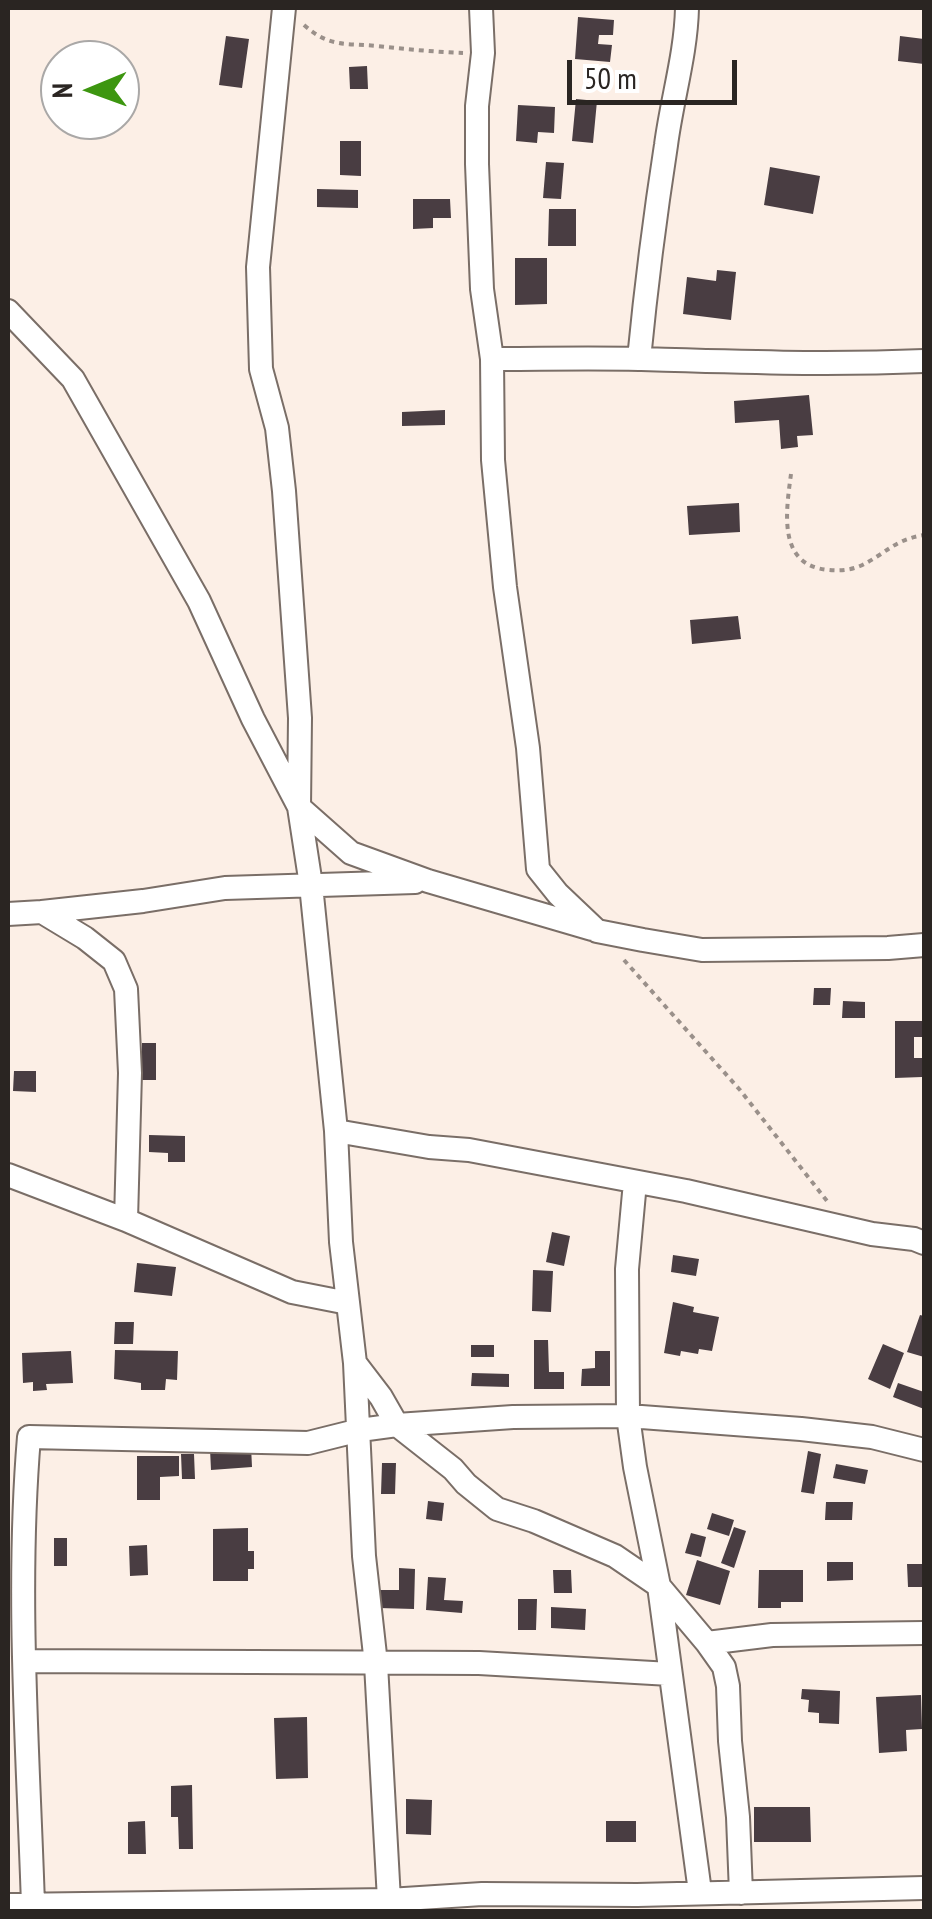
<!DOCTYPE html>
<html>
<head>
<meta charset="utf-8">
<style>
	body { margin:0 }
	#map { position:relative; width:932px; height:1919px; overflow:hidden; background:#fcefe6; font-family:"PT Sans Narrow",sans-serif }
	canvas { display:block }
	.frame { position:absolute; inset:0; border:10px solid #2a2522; pointer-events:none }
	.north { position:absolute; left:40px; top:40px; width:100px; height:100px; box-sizing:border-box; background:#fff; border:2px solid #aaa8a7; border-radius:50%; rotate:269deg; font-size:28px; font-weight:700; line-height:40px; text-align:center; color:#2a2522 }
	.north::after { content:''; display:block; margin:auto; width:35px; height:45px; background:#3d9610; clip-path:polygon(50% 0,100% 100%,50% 72%,0 100%) }
	.scale { position:absolute; left:567px; top:60px; width:170px; height:45px; box-sizing:border-box; border:5px solid #2a2522; border-top:0; padding-left:12px; font-size:30px; line-height:35px; white-space:nowrap; color:#2a2522; -webkit-text-stroke:8px #fff; paint-order:stroke }
</style>
</head>
<body>
<div id="map">
<canvas width="932" height="1919"></canvas>
<div class="frame"></div>
<div class="north">N</div>
<div class="scale">50 m</div>
</div>
<script>
const context = document.querySelector('canvas').getContext('2d');
context.lineJoin = 'round';
function fillPath(path, color) { context.fillStyle = color; context.fill(path, 'evenodd'); }
function strokePath(path, color, width, dash) { context.strokeStyle = color; context.lineWidth = width; context.lineCap = dash ? 'butt' : 'round'; context.setLineDash(dash || []); context.stroke(path); }
fillPath(new Path2D(`
	M578,17l36,3 -1,15h-14l-1,9 14,1 -2,17 -35,-3z
	M226,36l23,3 -7,49 -23,-3z
	M900,36l24,3v25l-26,-3z
	M367,66l1,23h-18l-1,-22z
	M576,99l21,2 -4,42 -21,-2z
	M518,105l37,2 -1,26 -16,-1 -1,11 -21,-2z
	M340,141h21v35l-21,-1z
	M546,162l18,1 -3,36 -18,-1z
	M770,167l50,9 -7,38 -49,-9z
	M317,189l41,1v18l-41,-1z
	M413,199h37l1,19h-18v10l-20,1z
	M549,209h27v37h-28z
	M515,258h32v46l-32,1z
	M717,270l19,2 -5,48 -48,-6 4,-37 29,4z
	M809,395l4,40 -16,1 1,11 -17,2 -2,-29 -44,3 -1,-22z
	M445,410v15l-43,1v-14z
	M739,503l1,29 -51,3 -2,-29z
	M738,616l3,23 -49,5 -2,-24z
	M814,988h17l-1,17h-17z
	M843,1001l22,1v16h-23z
	M895,1021h29v16h-10v21h8v19l-27,1z
	M142,1043h14v37h-14z
	M14,1071h22v21l-23,-1z
	M149,1135l36,1v26h-17v-9l-19,-1z
	M552,1232l18,4 -6,30 -18,-4z
	M673,1255l26,4 -3,17 -25,-4z
	M137,1263l39,4 -4,29 -38,-4z
	M533,1270l20,1 -2,41 -19,-1z
	M673,1302l21,5 -1,5 26,5 -7,34 -13,-2 -1,5 -17,-3 -1,5 -16,-3z
	M920,1315l4,1v41l-17,-5z
	M115,1322h19l-1,22h-19z
	M534,1340h14l1,32h15v17h-30z
	M883,1344l21,9 -14,36 -22,-10z
	M471,1345h23v12h-23z
	M115,1350l63,1 -1,29 -11,-1 -1,11h-24v-7l-27,-4z
	M71,1351l2,32 -27,1 1,6 -14,1v-9l-10,1 -1,-30z
	M595,1351h15v35h-29l1,-17 13,-1z
	M472,1373l37,1v13l-38,-1z
	M898,1383l26,9v17l-31,-12z
	M251,1446l1,21 -41,3 -1,-21z
	M808,1451l13,3 -7,40 -13,-2z
	M181,1454h13l1,25h-13z
	M137,1456h42v20l-19,1v23h-23z
	M382,1463h14l-1,31h-14z
	M836,1464l32,6 -3,14 -32,-6z
	M428,1501l16,2 -2,18 -16,-2z
	M826,1502h27l-1,18h-27z
	M712,1513l22,7 -5,16 -22,-7z
	M734,1527l12,4 -12,37 -13,-5z
	M248,1528v23h6v18h-6v12h-35v-52z
	M691,1533l15,4 -5,20 -16,-4z
	M54,1538h13v28h-13z
	M147,1545l1,30 -18,1 -1,-30z
	M697,1560l33,11 -10,34 -34,-10z
	M827,1562h26v18l-26,1z
	M907,1564h17v23h-16z
	M399,1568l16,1 -1,40 -35,-1v-18h20z
	M553,1570h18l1,23h-18z
	M759,1570h44v32h-22v6h-23z
	M428,1577l18,1 -2,22 19,1 -1,12 -36,-3z
	M518,1599h19l-1,31h-18z
	M551,1607l35,2 -1,21 -34,-2z
	M802,1689l38,2 -1,33 -20,-1v-10l-11,-1 1,-12 -8,-1z
	M921,1695l1,34 -16,1 1,21 -28,2 -3,-56z
	M307,1717l1,61 -32,1 -2,-61z
	M192,1785l1,64h-14l-1,-32h-7v-31z
	M406,1799l26,1 -1,35 -25,-1z
	M754,1807h56l1,35h-57z
	M145,1821l1,33h-18v-32z
	M606,1821h30v21h-30z`), '#493d42');
const minor = new Path2D(`
	M284,8l-26,259 3,102 16,59 7,63 16,227 -1,89 12,78 25,246 5,111 14,121 9,193 12,108 13,236
	M481,8l2,45 -6,53v58l5,125 10,70 1,101 12,127 23,161 10,121 20,25 39,37 46,9 59,10 186,-2 36,-3
	M8,311l65,68 126,222 54,118 46,88 52,46 77,28 164,48
	M492,359c49,0 98,-1 147,0 96,3 190,6 285,2
	M639,359c7,-72 16,-143 27,-214 6,-46 20,-91 21,-137
	M42,912l101,-11 82,-13 190,-6
	M8,914l34,-2 43,26 29,23 12,28 4,84 -4,147
	M336,1131l93,16 40,3 217,41 186,43 42,5 10,4
	M8,1175l118,45 166,72 56,11
	M635,1182l-8,87 1,147 7,51 24,119 41,306
	M355,1363l26,34 16,28 56,44 13,15 31,25 37,12 81,35 44,30 48,57 17,24 4,19 2,55 8,76 3,76
	M707,1643l65,-8 152,-2
	M26,1661l453,2 191,11
	M8,1905l381,-5 93,-6 155,1 287,-7
	M33,1905c-5,-156 -17,-313 -4,-468l279,6 52,-13 37,-5 116,-8 115,-1 173,13 71,8 52,13`);
strokePath(minor, '#7a6e67', 26);
strokePath(new Path2D(`
	M304,25c26,23 42,18 73,21 29,3 57,6 86,7
	M791,474c-5,38 -14,92 38,96 10,1 22,0 31,-4 26,-12 33,-26 64,-31
	M624,960l116,130 87,111`), '#9a908a', 4, [5, 5]);
strokePath(minor, '#fff', 22);
</script>
</body>
</html>
